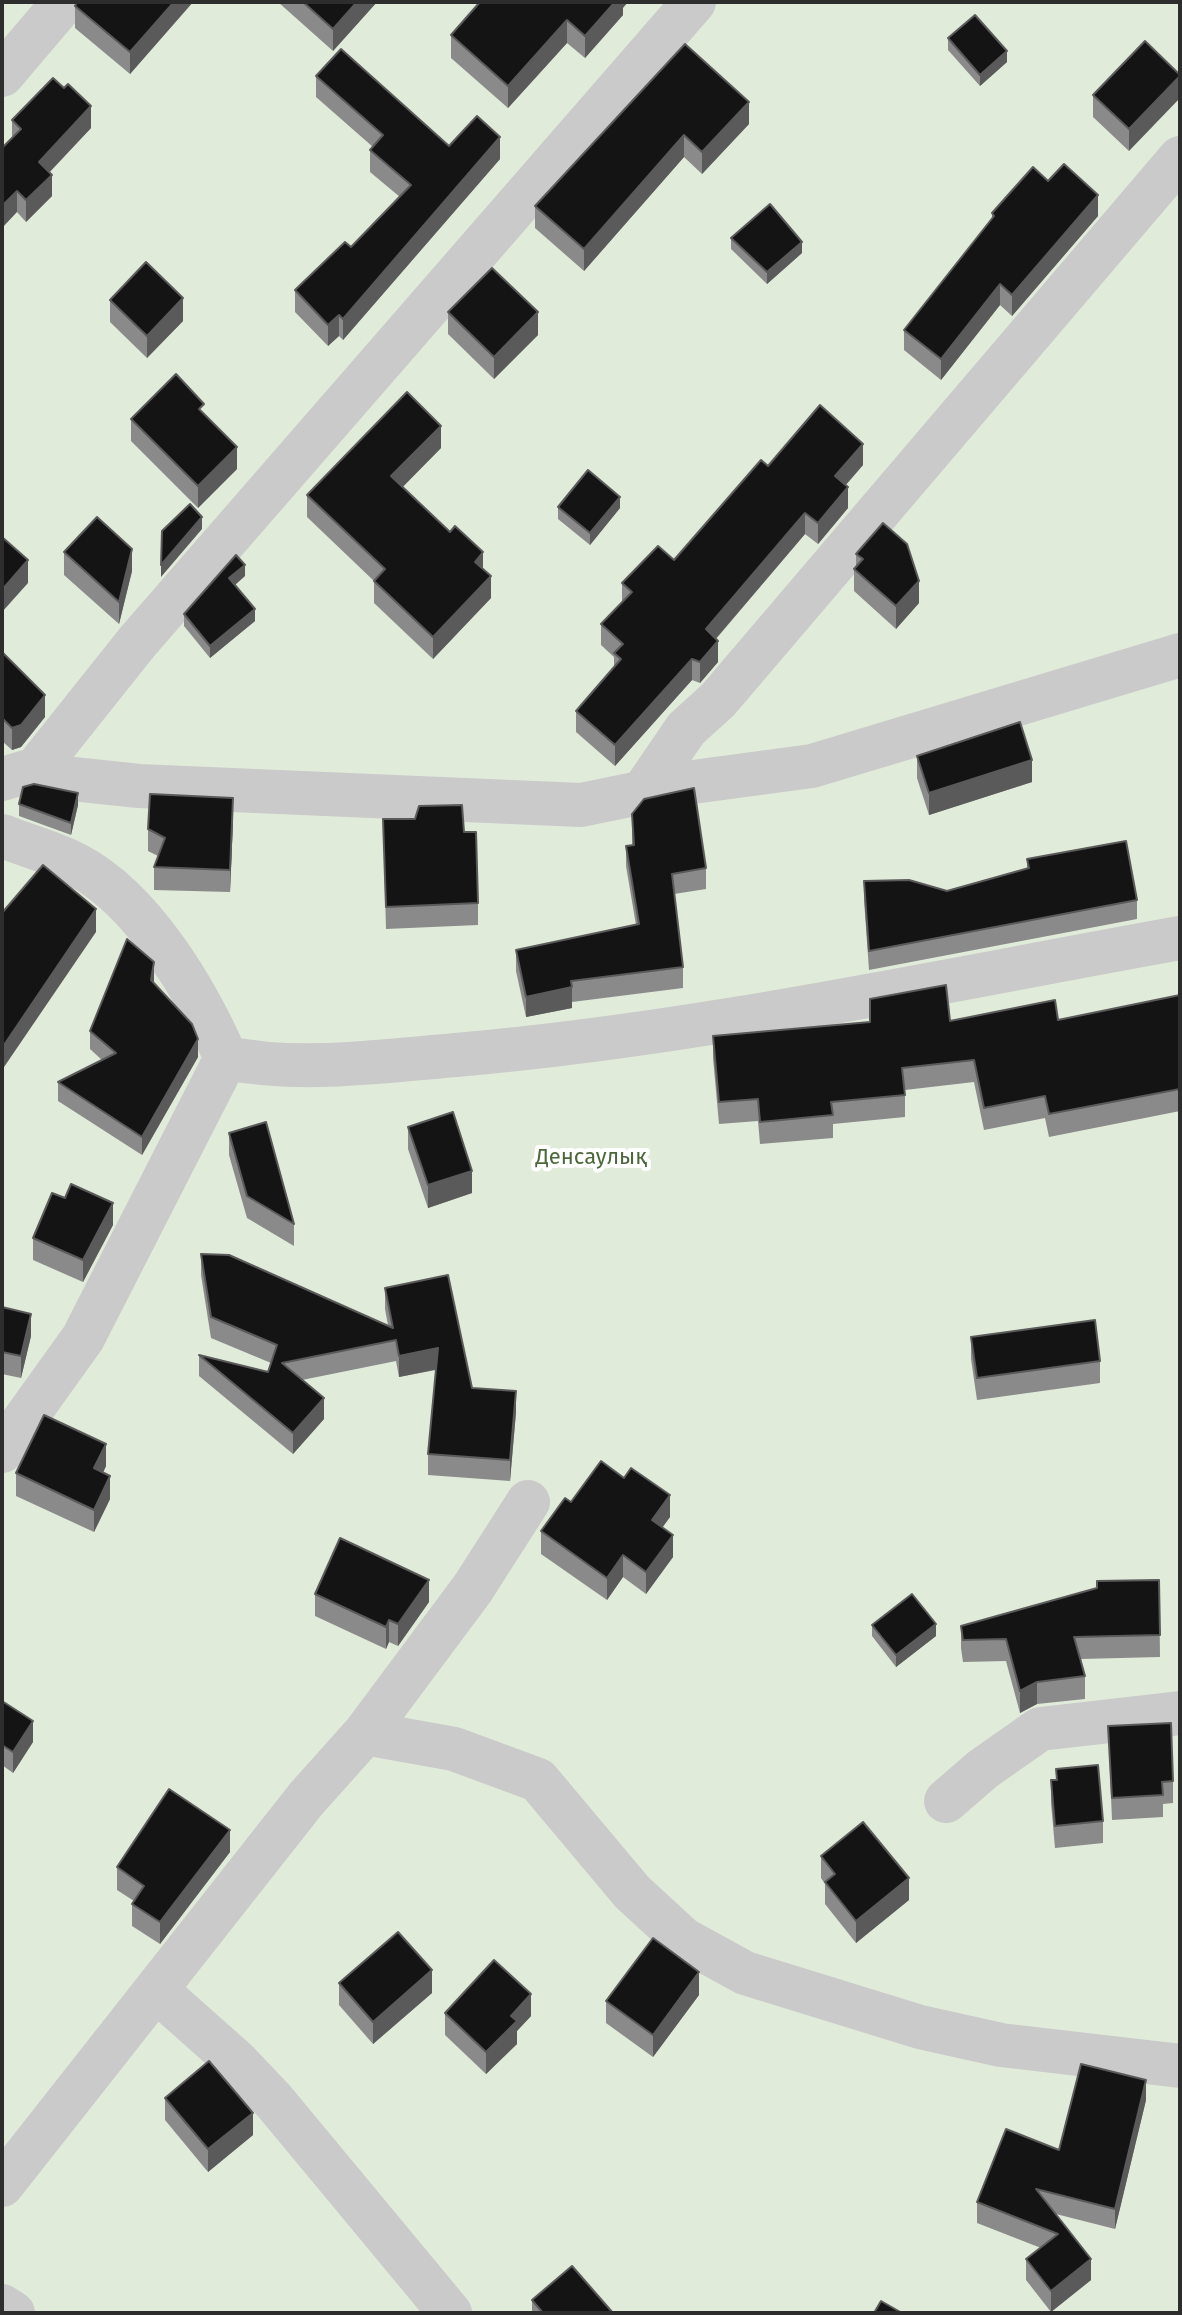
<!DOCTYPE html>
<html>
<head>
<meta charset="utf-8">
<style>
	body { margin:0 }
	#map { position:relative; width:1182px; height:2315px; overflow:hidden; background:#fff; font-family:"Fira Sans",sans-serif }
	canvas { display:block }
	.frame { position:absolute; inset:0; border:4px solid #2d2d2d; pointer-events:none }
</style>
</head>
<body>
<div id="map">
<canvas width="1182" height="2315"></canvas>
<div class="frame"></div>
</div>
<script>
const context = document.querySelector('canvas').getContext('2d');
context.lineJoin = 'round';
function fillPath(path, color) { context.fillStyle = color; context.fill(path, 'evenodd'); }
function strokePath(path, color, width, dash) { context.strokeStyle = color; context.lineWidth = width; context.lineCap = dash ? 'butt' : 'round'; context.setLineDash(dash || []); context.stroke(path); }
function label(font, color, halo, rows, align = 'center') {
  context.font = font + ' "Fira Sans",sans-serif'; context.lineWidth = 8; context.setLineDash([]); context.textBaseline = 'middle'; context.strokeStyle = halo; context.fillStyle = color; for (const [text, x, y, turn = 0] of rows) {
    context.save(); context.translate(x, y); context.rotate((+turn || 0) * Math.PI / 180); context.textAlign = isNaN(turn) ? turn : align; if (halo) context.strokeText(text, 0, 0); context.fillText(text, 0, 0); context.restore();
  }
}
fillPath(new Path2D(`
	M2,2h1178v2311h-1178z`), '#e1ebda');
strokePath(new Path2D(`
	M2,75l62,-73
	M36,769l102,-128 556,-639
	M2,779l34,-10 18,8 85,9 442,19 112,-23 119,-16 368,-111
	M641,795l45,-66 32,-29 462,-542
	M2,836c25,10 51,16 75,29 66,35 120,126 149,193 76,15 154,3 230,-3 243,-21 484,-74 724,-117
	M2,1451l81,-113 143,-280
	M365,1733l89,16 84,31 94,112 51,47 62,34 175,54 81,18 179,21
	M946,1801l37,-32 57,-40 140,-16
	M156,1990l80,71 38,40 176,212
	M2,2185l304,-386 59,-66 108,-145 55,-86
	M2,2306l11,7`), '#cacaca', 44);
fillPath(new Path2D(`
	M193,2l-63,72 -55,-46v-22z
	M278,2h99l-44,49z
	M623,8v7l-38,43 -18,-15 -59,65 -57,-50v-23z
	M948,38l59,24 -27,24 -32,-36z
	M1145,41l-16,110 -36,-34v-22z
	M685,44l64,80 -47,50 -18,-17 -100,114 -49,-43v-22z
	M316,76l133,70 51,13 -157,181 -4,-4 -11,10 -33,-34v-22l56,-43 49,-50 -30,-25v-22l3,-3 -57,-50z
	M12,120l79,8 -41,44 2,24 -26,26 -9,-10 -5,-73z
	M1048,181l50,35 -86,100 -12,-11 -59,75 -37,-30v-20l88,-111v-6z
	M731,238l71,15 -35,31 -36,-35z
	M110,300l73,21 -36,37 -37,-36z
	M448,312l90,23 -44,44 -46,-45z
	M1180,330v33l-2,-2v-29z
	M204,414l33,55 -39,39 -67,-67v-22z
	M441,448l-39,39 81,82 8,29 -58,61 -59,-56v-22l-67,-64v-22z
	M863,465l-17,20 2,23 -30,36 -13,-10 -89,105 2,23 -18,21 -8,-3 -77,86 -39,-34v-21l38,-44v-10l-13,-12v-21l21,-22v-19l52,-23 94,-94z
	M558,507l62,1 -30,37 -32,-26z
	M64,552l68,19 -13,53 -55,-49z
	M856,554l63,49 -23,26 -42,-38v-22l2,-3z
	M245,576l-10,9 20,36 -45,37 -26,-32v-12z
	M2,652l43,65 -24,30 -9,3 -10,-9z
	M917,756l115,26 -103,33 -12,-37z
	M19,804l59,1 -7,30 -52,-19z
	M632,814l74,54v21l-32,5 9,73v21l-111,14v6l-46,9 -10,-46v-21l120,-25 -10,-59v-20l6,-1z
	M383,819l81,13 14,71v22l-92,4z
	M233,820l-3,72 -76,-2v-23l4,-11 -10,-5v-22z
	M1027,859l110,41v19l-268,51 -5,-70v-19l83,10 80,-22z
	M154,980v3l44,74 -56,98 -84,-54v-19l44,-22 -12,-11v-18z
	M1180,995v116l-131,26 -4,-19 -61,12 -10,-48 -69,8v27l-72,7v14l-73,6 -2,-23 -39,3 -6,-66v-22l237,-15 108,-1z
	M408,1127l64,66 -44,15 -20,-59z
	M229,1133l65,91v22l-47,-28 -18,-63z
	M113,1225l-30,57 -50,-22v-22z
	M201,1254l187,71 -3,-16v-21l87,100 44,24 -6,69 -82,-6v-21l8,-84 -37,7 -3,-16 -94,19 22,39 -31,35 -94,-78v-21l69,17 3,-9 -60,-25 -10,-63z
	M2,1307l29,29 -10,42 -19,-4z
	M971,1337l129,24v22l-123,17 -6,-41z
	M106,1466l-3,7 7,26 -16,33 -78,-36v-23z
	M571,1502l99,15 -8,10 11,30 -27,37 -23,-17 -16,23 -66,-46v-23z
	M1159,1580l1,77 -79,2 4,17v23l-48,5 -17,9 -14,-52 -43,1 -2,-14v-22z
	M315,1594l114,8 -31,44 -9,-4 -3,7 -71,-33z
	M872,1625l64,11 -40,31 -24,-31z
	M2,1701l31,41 -20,31 -11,-8z
	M1108,1726l65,55v22l-10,1v13l-51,3z
	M1056,1769l47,52v22l-48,5 -4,-45v-23h5z
	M230,1852l-70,92 -28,-18v-22l2,-3 -17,-11v-23z
	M821,1856l88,44 -53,43 -31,-39v-20l-4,-6z
	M339,1983l93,10 -59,51 -34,-39z
	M699,1995l-46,62 -47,-34v-22z
	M445,2013l86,3 -14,15v13l-31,30 -41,-39z
	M165,2098l88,37 -45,37 -43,-52z
	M1146,2100l-31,129 -59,-15 35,66 -40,32 -25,-32v-21l15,-11 -64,-25v-21l82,-52z
	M532,2300l81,13h-81z`), '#8a8a8a');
fillPath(new Path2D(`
	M174,2h19l-63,72v-22z
	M357,2h20l-44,49v-22z
	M615,2h13l-5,6v7l-38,43v-22z
	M567,20v23l-59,65v-22z
	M1007,51v11l-27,24v-11z
	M1180,76v22l-51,53v-22z
	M749,102v22l-47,50v-22z
	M91,106v22l-52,55v-21z
	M684,135v22l-100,114v-22z
	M500,137v22l-157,181v-21z
	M52,175v21l-26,26v-22z
	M17,191v21l-15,16v-22z
	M1098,195v21l-86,100v-21z
	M802,242v11l-35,31v-12z
	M1000,284v21l-59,75v-21z
	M183,298v23l-36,37v-22z
	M538,312v23l-44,44v-22z
	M339,315v21l-11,10v-21z
	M441,426v22l-50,51v-23z
	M863,444v21l-28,32v-21z
	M237,447v22l-39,39v-22z
	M848,487v21l-30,36v-21z
	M620,497v11l-30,37v-12z
	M805,513v21l-99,116v-21z
	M202,517v12l-41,48v-12z
	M132,549v22l-13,53v-22z
	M483,552v23l-8,-13z
	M28,560v23l-26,29v-22z
	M245,565v11l-16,14v-12z
	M491,576v22l-58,61v-22z
	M919,581v22l-23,26v-23z
	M255,609v12l-45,37v-12z
	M718,641v21l-18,21v-21z
	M692,659v21l-77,86v-21z
	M45,695v22l-24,30 -9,3v-22z
	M1032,760v22l-103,33v-22z
	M78,793v12l-7,30v-12z
	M233,798v22l-3,72v-22z
	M96,909v23l-94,138v-22z
	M154,962v18l-3,19v-19z
	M572,987v21l-46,9v-20z
	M198,1039v18l-56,98v-18z
	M472,1171v22l-44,15v-23z
	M113,1203v22l-30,57v-22z
	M31,1314v22l-10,42v-22z
	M438,1348v21l-39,8v-21z
	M516,1391v21l-6,69v-21z
	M324,1398v21l-31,35v-21z
	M106,1444v22l-12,25v-23z
	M110,1476v23l-16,33v-22z
	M670,1495v22l-18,25v-22z
	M673,1535v22l-27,37v-22z
	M623,1555v22l-16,23v-22z
	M429,1580v22l-31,44v-22z
	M389,1620v22l-3,7v-22z
	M936,1624v12l-40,31v-12z
	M1037,1682v22l-17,9v-22z
	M33,1721v21l-20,31v-21z
	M230,1830v22l-70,92v-22z
	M909,1878v22l-53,43v-22z
	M432,1970v23l-59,51v-22z
	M699,1972v23l-46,62v-22z
	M531,1994v22l-14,15v13l-31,30v-22l25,-36z
	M1146,2080v20l-31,129v-20z
	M253,2113v22l-45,37v-23z
	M1091,2259v21l-40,32v-21z`), '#5a5a5a');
const building = new Path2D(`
	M77,2h97l-44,50 -55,-46z
	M303,2h54l-24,27z
	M480,2h135l-30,34 -18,-16 -59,66 -57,-51z
	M975,15l32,36 -27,24 -32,-37z
	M1145,41l35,34v1l-51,53 -36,-34z
	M685,44l64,58 -47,50 -18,-17 -100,114 -49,-43z
	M341,49l108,97 28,-30 23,21 -157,182 -4,-4 -11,10 -33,-35 50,-48 6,5 60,-62 -41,-35 13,-15 -67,-59z
	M53,78l11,10 4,-4 23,22 -52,56 13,13 -26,25 -9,-9 -15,15v-58l19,-19 -9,-9z
	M1064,164l34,31 -86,100 -12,-11 -59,75 -37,-29 90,-114 -2,-3 41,-46 15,14z
	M770,204l32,38 -35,30 -36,-34z
	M146,262l37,36 -36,38 -37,-36z
	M492,268l46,44 -44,45 -46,-45z
	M176,374l28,30 -5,5 38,38 -39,39 -67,-67z
	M407,392l34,34 -50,50 59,56 5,-6 28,26 -8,10 16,14 -58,61 -59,-56 11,-12 -78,-74z
	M820,405l43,39 -28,32 13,11 -30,36 -13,-10 -99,116 12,12 -18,21 -8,-3 -77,86 -39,-34 45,-52 -7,-6 9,-9 -22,-20 31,-32 -10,-9 36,-37 16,14 87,-100 7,6z
	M588,470l32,27 -30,36 -32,-26z
	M190,504l12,13 -41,48 1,-34z
	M97,517l35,32 -13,53 -55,-50z
	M883,523l24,21 12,37 -23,25 -42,-37 9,-10 -7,-5z
	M2,537l26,23 -26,30z
	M236,555l9,10 -16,13 26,31 -45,37 -26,-32z
	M2,652l43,43 -24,30 -9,3 -10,-10z
	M1020,722l12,38 -103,33 -12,-37z
	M34,784l44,9 -7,30 -52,-19 4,-17z
	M694,788l12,80 -34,6 11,93 -112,14 1,6 -46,10 -10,-47 123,-26 -13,-78 8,-1 -2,-31 12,-15z
	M150,794l83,4 -3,72 -76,-3 11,-29 -17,-9z
	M462,805l2,27h12l2,71 -92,4 -3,-88h32l4,-13z
	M1126,841l11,59 -268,51 -5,-70 45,-1 38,11 82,-23 -2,-9z
	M43,865l53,44 -94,139v-135z
	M127,939l27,23 -3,18 41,44 6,15 -56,98 -84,-55 58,-29 -26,-22z
	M946,985l4,36 105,-21 3,20 122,-25v94l-131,25 -4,-18 -61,12 -10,-48 -72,8 3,27 -74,7 2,13 -73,7 -2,-23 -39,3 -6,-66 157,-14v-23z
	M453,1112l19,59 -44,14 -20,-58z
	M266,1122l28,102 -47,-28 -18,-63z
	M71,1184l42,19 -30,57 -50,-22 19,-45 13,5z
	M201,1254l28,1 164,73 -8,-40 63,-13 24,113 44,3 -6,69 -82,-6 10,-106 -39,8 -3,-16 -114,23 42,35 -31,35 -94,-78 69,17 9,-27 -66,-28z
	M2,1307l29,7 -10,42 -19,-4z
	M1095,1320l5,41 -123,17 -6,-41z
	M44,1415l62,29 -12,24 16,8 -16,34 -78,-37z
	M601,1461l23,17 7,-10 39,27 -18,25 21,15 -27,37 -23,-17 -16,23 -66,-47 24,-33 6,4z
	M340,1538l89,42 -31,44 -9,-4 -3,7 -71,-33z
	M1159,1580l1,55 -86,2 11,39 -48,6 -17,9 -14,-52 -43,1 -2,-14 136,-38v-7z
	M912,1594l24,30 -40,31 -24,-30z
	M2,1701l31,20 -20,31 -11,-7z
	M1171,1723l2,58 -11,1 1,13 -51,3 -4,-72z
	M1098,1765l5,56 -48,5 -4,-46h6l-1,-11z
	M169,1789l61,41 -70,92 -28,-18 12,-18 -27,-19z
	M863,1822l46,56 -53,43 -31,-39 10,-8 -14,-18z
	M398,1932l34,38 -59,52 -34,-39z
	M653,1938l46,34 -46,63 -47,-34z
	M494,1960l37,34 -20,22 6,5 -31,31 -41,-39z
	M209,2061l44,52 -45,36 -43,-51z
	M1081,2064l65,16 -31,129 -79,-20 55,70 -40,32 -25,-32 32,-25 -81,-32 29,-73 53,21z
	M572,2266l41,47h-70l-11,-13z
	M881,2301l21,12h-28z`);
fillPath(building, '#141414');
strokePath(building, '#5a5a5a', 2);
label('22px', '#4b683a', '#fff', [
	["Денсаулық",591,1158]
]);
</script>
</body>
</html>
